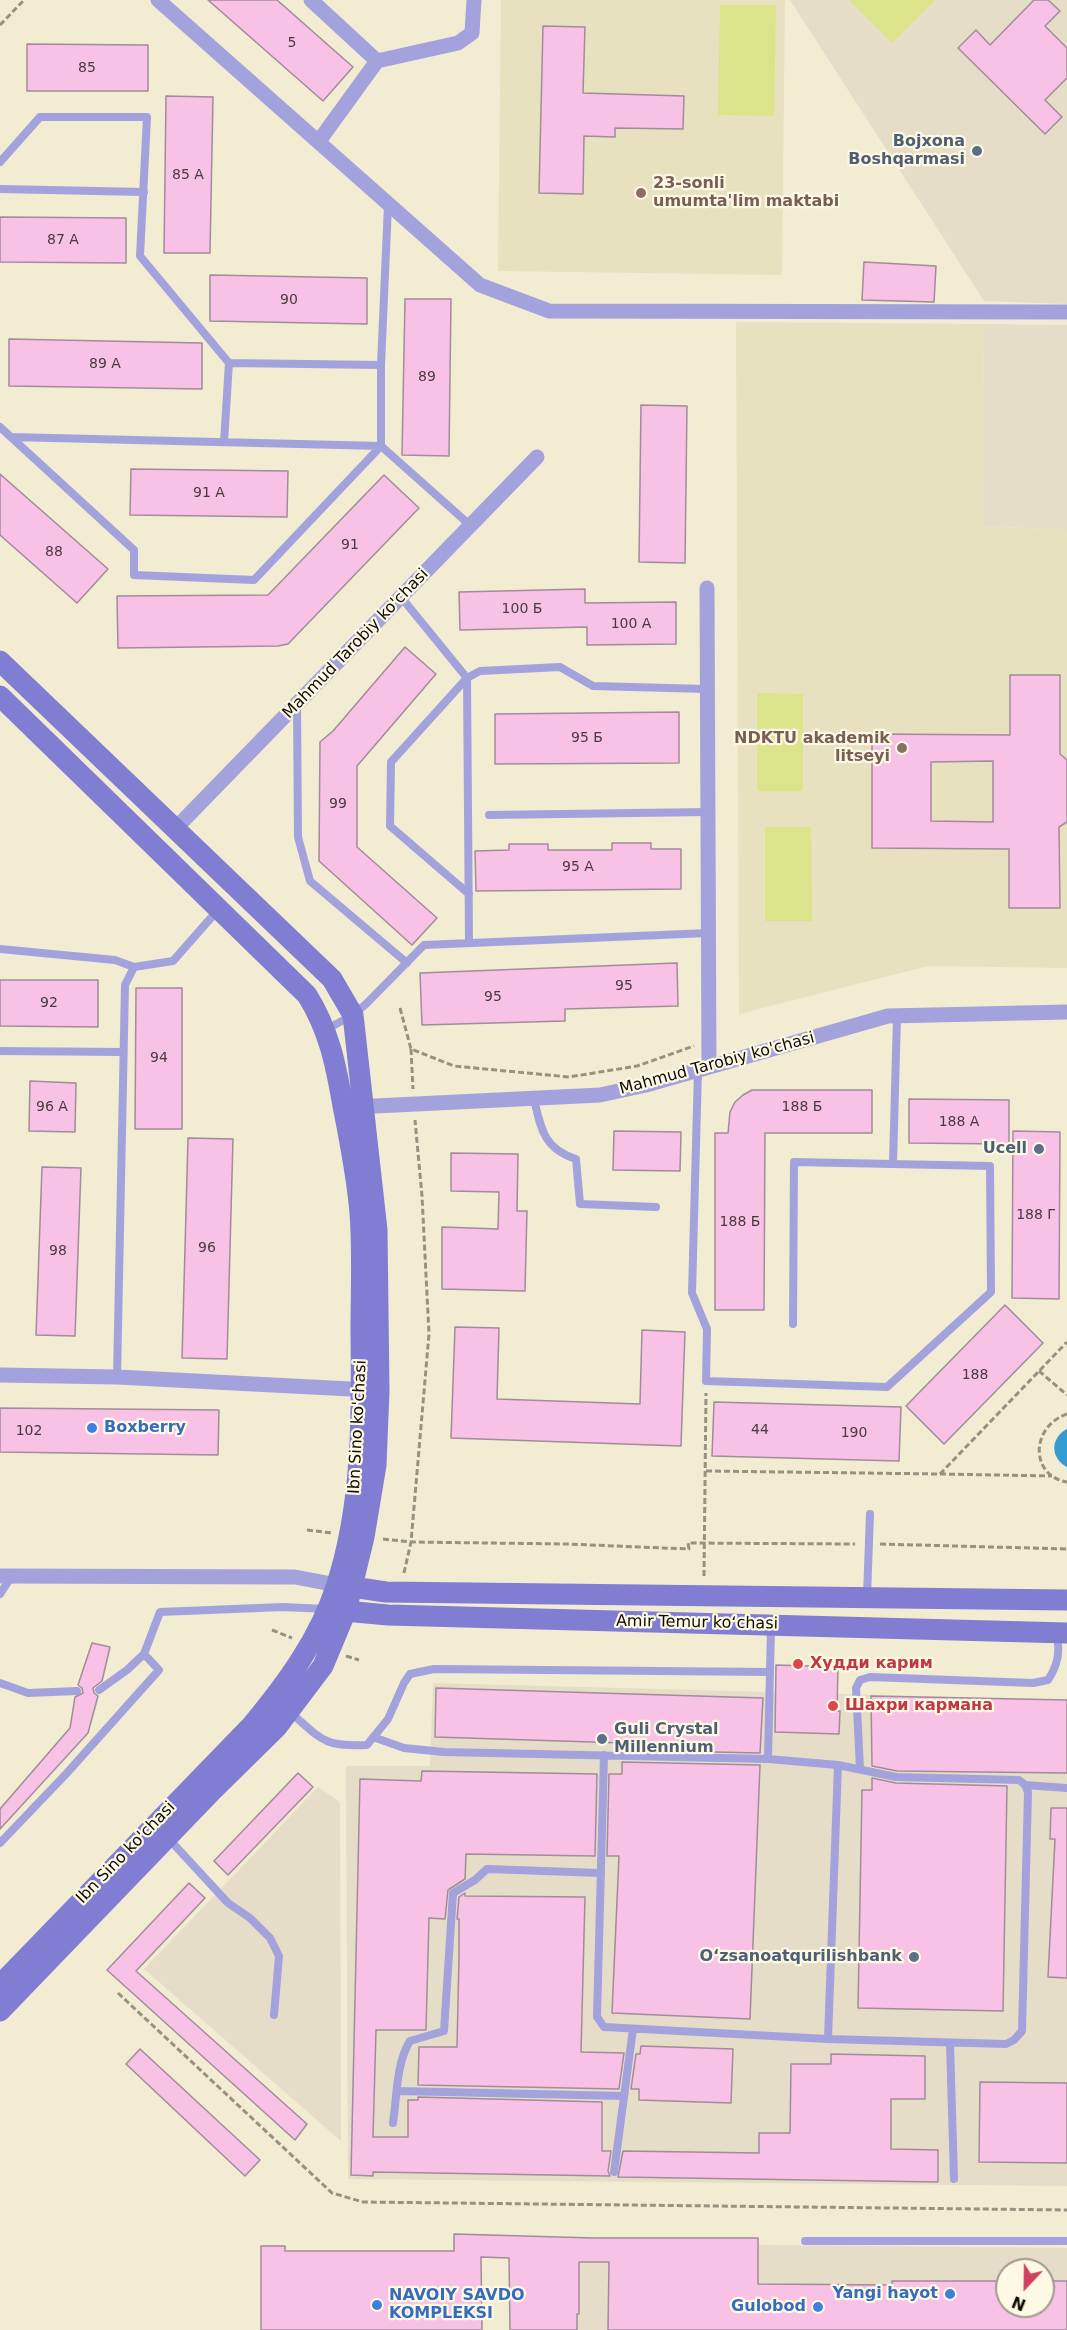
<!DOCTYPE html>
<html>
<head>
<meta charset="utf-8">
<style>
	body { margin:0 }
	#map { position:relative; width:1067px; height:2330px; overflow:hidden; background:#f2ecd2; font-family:"DejaVu Sans",sans-serif }
	canvas { display:block }
	.north { position:absolute; left:995px; top:2258px; width:60px; height:60px; box-sizing:border-box; background:#fef9e5; border:2px solid #9e9a8b; border-radius:50%; rotate:202deg; font-size:16px; font-weight:700; line-height:24px; text-align:center; color:#0f0c05 }
	.north::after { content:''; display:block; margin:auto; width:21px; height:27px; background:#d04060; clip-path:polygon(50% 0,100% 100%,50% 72%,0 100%) }
</style>
</head>
<body>
<div id="map">
<canvas width="1067" height="2330"></canvas>
<div class="north">N</div>
</div>
<script>
const context = document.querySelector('canvas').getContext('2d');
context.lineJoin = 'round';
function fillPath(path, color) { context.fillStyle = color; context.fill(path, 'evenodd'); }
function strokePath(path, color, width, dash) { context.strokeStyle = color; context.lineWidth = width; context.lineCap = dash ? 'butt' : 'round'; context.setLineDash(dash || []); context.stroke(path); }
function label(font, color, halo, rows, align = 'center') {
  context.font = font + ' "DejaVu Sans",sans-serif'; context.lineWidth = 4.5; context.setLineDash([]); context.textBaseline = 'middle'; context.strokeStyle = halo; context.fillStyle = color; for (const [text, x, y, turn = 0] of rows) {
    context.save(); context.translate(x, y); context.rotate((+turn || 0) * Math.PI / 180); context.textAlign = isNaN(turn) ? turn : align; if (halo) context.strokeText(text, 0, 0); context.fillText(text, 0, 0); context.restore();
  }
}
fillPath(new Path2D(`
	M790,0h277v304l-83,-3z
	M984,324l83,1v205l-85,-4z
	M433,1683l634,17v486l-719,-7 -2,-413h84z
	M318,1787l22,15 1,339 -197,-172z
	M567,2243l500,5v82h-502zM1007,2270h36v36h-36z`), '#e5ddc8');
fillPath(new Path2D(`
	M501,0h284l-3,275 -284,-4z
	M736,322l248,2 -2,202 85,4v438l-139,-2 -189,48z`), '#e8e1bf');
fillPath(new Path2D(`
	M849,0h86l-43,43z
	M720,5h56l-2,111 -56,-1z
	M757,693l46,1v97h-46z
	M765,827h46l1,94h-47z`), '#dbe38b');
fillPath(new Path2D(`
	M1067,1429v38c-17,-9 -17,-29 0,-38z`), '#349ad3');
const building = new Path2D(`
	M208,0h69l76,67 -30,34z
	M1034,0h14l12,11 -15,15 22,22v30l-22,22 17,17 -17,17 -87,-86 18,-18 14,15z
	M543,26l42,1 -2,66 101,3 -1,33 -68,-1v9l-31,-1 -1,58 -44,-1z
	M27,44l121,1v46h-121z
	M166,96l47,1 -3,156h-46z
	M0,217l126,1v45l-126,-1z
	M864,262l72,4 -2,36 -72,-2z
	M210,275l157,3v46l-157,-3z
	M405,299h46l-2,157 -47,-1z
	M9,339l193,4v46l-193,-3z
	M641,405l46,1 -2,157 -46,-1z
	M131,469l157,2 -1,46 -157,-2z
	M0,474l108,95 -31,34 -77,-68z
	M384,475l35,33 -131,136 -10,2 -160,2 -1,-52 151,-1z
	M585,589v14l91,-1v42l-89,1v-18l-127,3 -1,-38z
	M405,647l31,27 -79,92v81l80,71 -25,27 -93,-84 1,-119 13,-11z
	M1010,675h50v79l7,6v62l-8,5 1,81h-51v-59l-137,-1v-114l138,1zM993,761v61l-62,-1v-59z
	M679,712v51l-184,1v-50z
	M612,843h39v6h30v40l-205,2 -1,-40 34,-1v-6h39v6h64z
	M677,963l1,43 -113,3v12l-143,4 -2,-52z
	M0,980h98v47l-98,-1z
	M136,988h46v141h-47z
	M30,1081l46,2 -1,49 -46,-1z
	M752,1090h120v43h-107l-1,177h-49v-177h13l2,-21 5,-10 8,-7z
	M909,1099l100,1v44l-100,-1z
	M614,1131l67,1 -1,39 -67,-1z
	M1013,1131l47,1 -1,167 -47,-1z
	M188,1138l45,1 -6,220 -45,-1z
	M451,1153l67,1 -1,57h10l-2,80 -83,-2v-62l56,2 1,-37 -48,-1z
	M42,1167l39,1 -6,168 -39,-1z
	M1005,1305l38,38 -99,101 -38,-38z
	M455,1327l44,1 -2,71 143,5 2,-74 43,2 -4,114 -230,-8z
	M714,1402l187,5 -2,54 -187,-5z
	M0,1408l219,2 -1,45 -218,-3z
	M92,1643l18,4 -8,34 -9,7 1,5 4,3 -10,37 -88,96v-20l70,-81 5,-31 8,-4 -1,-5 -4,-3z
	M776,1665l62,2 -1,44h3l-1,23 -64,-2z
	M436,1688l327,10 -3,55 -137,-3v-7l-188,-6z
	M871,1696l196,4v73l-170,-2 -25,-5z
	M622,1762l138,3 -10,254 -138,-6 7,-157h-12l2,-82h13z
	M422,1771l175,3 -2,82 -129,-2 -1,25 -17,11 -3,29 -16,-1 -3,112h-50l-3,107h35v-37h10v-3l184,5v49h9l-3,20 2,5 -237,-4v4l-22,-1 9,-396 61,2z
	M298,1773l15,14 -85,88 -14,-14z
	M872,1778l24,5 111,3 -4,225 -145,-3 4,-218h10z
	M1051,1808h16v170l-19,-1 7,-138h-5z
	M189,1883l16,15 -69,73 171,153 -12,16 -188,-170z
	M465,1893v3l120,1 -4,155 43,1 -5,36 -201,-4 1,-38h38l2,-90v-38h-2l2,-22z
	M641,2046l92,3 -2,54 -92,-3v-11h-8l5,-35h4z
	M140,2049l120,111 -15,16 -119,-112z
	M831,2054l94,2v43h-34v50l47,1v32l-320,-5 5,-26 136,2v-20h31l1,-69h40z
	M980,2082l87,1v80l-88,-1z
	M454,2234l140,4h164v46l134,1v-4h115v25h36v-25h24v49h-459l1,-68h-30v52h-2v16h-67l-1,-72 -28,-1 1,73h-221v-84h24v5h169z`);
fillPath(building, '#f7c2e5');
strokePath(building, '#a28b9a', 1.5);
strokePath(new Path2D(`
	M0,25l24,-25
	M400,1008l11,41 43,17 115,11 68,-11 57,-20
	M411,1049l2,40
	M1039,1371l28,24
	M1067,1414c-37,13 -37,62 0,68
	M706,1471l234,3 127,-132
	M940,1474l112,2
	M307,1530l25,3
	M383,1539l28,3 156,2 122,5 -1,-6 167,1
	M880,1544l187,5
	M404,1573l7,-31 18,-208 -7,-138 -7,-76
	M704,1576l2,-183
	M272,1630l20,8
	M346,1656l13,4
	M118,1993l214,200 31,9 704,8`), '#979280', 3, [6, 3]);
strokePath(new Path2D(`
	M0,162l40,-45h107l-7,139 89,107 -5,79
	M0,189l144,3
	M229,363l152,2
	M0,427l134,123v25l120,5 127,-134v-81l7,-160
	M11,437l370,9 90,80
	M401,597l66,81 2,265
	M297,705l1,132 12,44 97,82
	M489,815l219,-3
	M469,894l-79,-68 1,-64 76,-84 13,-7 80,-4 33,19 114,3
	M0,949l115,11 19,7
	M325,1030l28,-15 13,-11 58,-59 284,-12
	M0,1051l122,1
	M698,1070l-6,223 15,36 -1,52 181,6 104,-95 -1,-126 -196,-4 -1,162
	M534,1099c7,30 10,50 42,60l4,45 76,3
	M893,1164l4,-148
	M117,1377l8,-392 9,-18 39,-6 44,-50
	M0,1594l11,-17
	M867,1596l3,-82
	M0,1683l28,10 49,-2
	M99,1690l28,-20 17,-16 16,-42 123,-5 44,2
	M290,1712c31,27 33,35 77,33l21,-26 16,-36 6,-9 24,-5 336,3
	M373,1737l31,11 40,4 324,7 70,6 58,12 123,3 6,5 3,7 -6,239 -8,9 -8,4 -178,-5 -224,-12 -7,-10 7,-262
	M768,1759l3,-132
	M860,1769l-4,-81 4,-8 10,-3 163,6 15,-3c10,-15 12,-28 9,-46
	M1025,1785l42,3
	M168,1838l60,65 22,15 20,20 9,18 -5,59
	M0,1843l66,-69 93,-104 -15,-16
	M828,2039l10,-274
	M950,2043l4,136
	M398,2091l226,5
	M393,2123c4,-26 3,-60 17,-82l34,-10 9,-138 22,-13 12,-11 114,4
	M614,2172l19,-143
	M805,2241h262`), '#a3a2dc', 8);
strokePath(new Path2D(`
	M158,0l322,285 69,26 518,1
	M311,0l66,61
	M319,141l58,-80 81,-18 14,-10 2,-33
	M707,588l2,479
	M174,830l363,-373
	M355,1107l245,-12 46,-10 242,-69 179,-4
	M0,1375l117,2 253,13
	M0,1576l295,1 42,8`), '#a3a2dc', 15);
strokePath(new Path2D(`
	M0,661l332,318 21,36 24,215 2,161 -3,74 -12,72 -18,74 -23,55 -46,61 -64,63 -213,221
	M0,696l307,299c22,35 29,70 36,111 7,35 14,71 17,107 3,39 1,79 1,118 1,85 2,174 -25,256 -17,52 -49,96 -84,138l-252,260
	M339,1585l47,7 681,8
	M334,1610l54,5 679,18`), '#817dd2', 21);
for (const [x, y, r, color] of [
	[977,151,6,"#5c6f8a"],
	[641,193,6,"#8d6e63"],
	[902,748,6,"#8d6e63"],
	[1039,1149,6,"#5c6f8a"],
	[92,1428,6,"#3f7fe0"],
	[798,1664,6,"#e0444e"],
	[833,1706,6,"#e0444e"],
	[602,1739,6,"#5c6f8a"],
	[914,1957,6,"#5c6f8a"],
	[950,2294,6,"#3f7fe0"],
	[377,2305,6,"#3f7fe0"],
	[818,2307,6,"#3f7fe0"]
]) { const dot = new Path2D(); dot.arc(x, y, r, 0, 2 * Math.PI); context.fillStyle = color; context.fill(dot); strokePath(dot, '#fef9e5', 2); }
label('14px', '#493a3d', null, [
	["5",292,43],
	["85",87,68],
	["85 А",188,175],
	["87 А",63,240],
	["90",289,300],
	["89 А",105,364],
	["89",427,377],
	["91 А",209,493],
	["91",350,545],
	["88",54,552],
	["100 Б",522,609],
	["100 А",631,624],
	["95 Б",587,738],
	["99",338,804],
	["95 А",578,867],
	["95",624,986],
	["95",493,997],
	["92",49,1003],
	["94",159,1058],
	["96 А",52,1107],
	["188 Б",802,1107],
	["188 А",959,1122],
	["188 Г",1036,1215],
	["188 Б",740,1222],
	["96",207,1248],
	["98",58,1251],
	["188",975,1375],
	["44",760,1430],
	["102",29,1431],
	["190",854,1433]
]);
label('bold 16px', '#4e5e75', '#fef9e5', [
	["Bojxona",965,142],
	["Boshqarmasi",965,160],
	["Ucell",1027,1149],
	["Guli Crystal",614,1730,"left"],
	["Millennium",614,1748,"left"],
	["Oʻzsanoatqurilishbank",902,1957]
], 'right');
label('bold 16px', '#785e54', '#fef9e5', [
	["23-sonli",653,184],
	["umumta'lim maktabi",653,202],
	["NDKTU akademik",890,739,"right"],
	["litseyi",890,757,"right"]
], 'left');
label('16px', '#0f0c05', '#fef9e5', [
	["Mahmud Tarobiy ko'chasi",356,644,-46],
	["Mahmud Tarobiy ko'chasi",717,1064,-15],
	["Ibn Sino ko'chasi",358,1427,-87],
	["Amir Temur ko‘chasi",697,1623,1],
	["Ibn Sino ko'chasi",126,1853,-46]
]);
label('bold 16px', '#366cbe', '#fef9e5', [
	["Boxberry",104,1428],
	["Yangi hayot",938,2294,"right"],
	["NAVOIY SAVDO",389,2296],
	["KOMPLEKSI",389,2314],
	["Gulobod",806,2307,"right"]
], 'left');
label('bold 16px', '#be3a42', '#fef9e5', [
	["Худди карим",810,1664],
	["Шахри кармана",845,1706]
], 'left');
</script>
</body>
</html>
